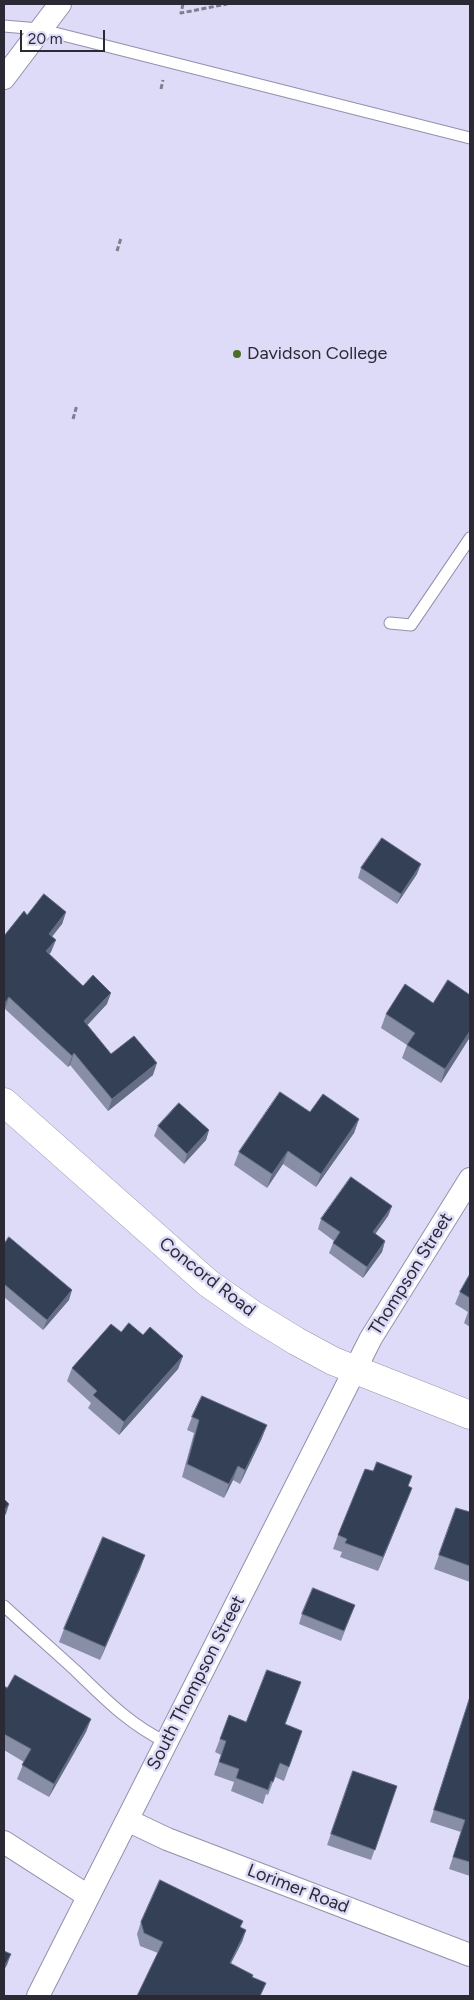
<!DOCTYPE html>
<html>
<head>
<meta charset="utf-8">
<style>
	body { margin:0 }
	#map { position:relative; width:474px; height:2000px; overflow:hidden; background:#dedbf8; font-family:Figtree,sans-serif }
	canvas { display:block }
	.frame { position:absolute; inset:0; border:5px solid #2a2934; pointer-events:none }
	.scale { position:absolute; left:20px; top:30px; width:85px; height:22px; box-sizing:border-box; border:2px solid #2a2934; border-top:0; padding-left:6px; font-size:15px; line-height:18px; white-space:nowrap; color:#2a2934; -webkit-text-stroke:4px #dedbf8; paint-order:stroke }
</style>
</head>
<body>
<div id="map">
<canvas width="474" height="2000"></canvas>
<div class="frame"></div>
<div class="scale">20 m</div>
</div>
<script>
const context = document.querySelector('canvas').getContext('2d');
context.lineJoin = 'round';
function strokePath(path, color, width, dash) { context.strokeStyle = color; context.lineWidth = width; context.lineCap = dash ? 'butt' : 'round'; context.setLineDash(dash || []); context.stroke(path); }
function fillPath(path, color) { context.fillStyle = color; context.fill(path, 'evenodd'); }
function label(font, color, halo, rows, align = 'center') {
  context.font = font + ' Figtree,sans-serif'; context.lineWidth = 5; context.setLineDash([]); context.textBaseline = 'middle'; context.strokeStyle = halo; context.fillStyle = color; for (const [text, x, y, turn = 0] of rows) {
    context.save(); context.translate(x, y); context.rotate((+turn || 0) * Math.PI / 180); context.textAlign = isNaN(turn) ? turn : align; if (halo) context.strokeText(text, 0, 0); context.fillText(text, 0, 0); context.restore();
  }
}
const lane = new Path2D(`
	M4,26l35,3 431,109
	M390,623l21,2 59,-87
	M4,1606c24,22 48,43 72,65 28,27 54,54 90,71`);
const street = new Path2D(`
	M4,78l56,-74
	M127,1820l40,19 303,116
	M4,1842l84,54
	M38,1996l333,-658 99,-159`);
const secondary = new Path2D(`
	M4,1102l204,181 44,31 44,27 37,20 137,54`);
strokePath(lane, '#9390ab', 13);
strokePath(street, '#9390ab', 24);
strokePath(secondary, '#9390ab', 29);
strokePath(new Path2D(`
	M183,4l-2,9 46,-9
	M161,89l2,-9
	M117,251l4,-13
	M73,419l4,-14`), '#7f7d90', 3, [5, 2.5]);
strokePath(lane, '#fff', 11);
strokePath(street, '#fff', 22);
strokePath(secondary, '#fff', 28);
fillPath(new Path2D(`
	M361,868l56,6 -20,30 -39,-26z
	M66,912l-4,12 -10,13 -1,15 -2,2 34,32 24,18 -20,21 24,29 42,21 -45,36 -38,-46 -2,2 -63,-58 -1,2v-75l23,-21z
	M433,1003l37,34 -29,46 -39,-25 5,-13 -26,-17 5,-14z
	M310,1112l49,7 -5,14 -38,54 -33,-23 -16,24 -33,-23 5,-13z
	M158,1126l51,4 -3,10 -22,24 -30,-28z
	M392,1206l-4,10 -13,18 10,7 -3,11 -19,26 -34,-25 4,-10 1,-2 -16,-12 3,-10z
	M4,1244l65,56 -26,30 -39,-33z
	M470,1274v53l-6,-4 4,-11 -13,-8 5,-12z
	M121,1332l22,3 40,21 -5,13 -59,66 -31,-27 3,-5 -24,-22 5,-13z
	M192,1417l70,21 -22,46 -7,-4 -9,18 -42,-21 12,-44 -7,-3z
	M373,1471l39,5 -4,10 4,2 -34,83 -38,-14 2,-5 -9,-3 5,-14z
	M456,1508l14,4v70l-36,-13z
	M145,1555l-5,14 -40,91 -41,-18 5,-13z
	M355,1605l-14,36 -42,-17 3,-10z
	M4,1686l3,2 84,31 -5,13 -37,65 -32,-18 7,-17 -20,-12z
	M470,1696v180l-21,-7 12,-37 -31,-10z
	M229,1715l17,7 39,2 4,43 -5,14 -9,-4 -7,18 -2,-1 -3,10 -32,-13 3,-9 -20,-7 7,-20 -6,-3z
	M353,1771l44,15 -26,74 -44,-15z
	M141,1922l100,6 5,2 -4,12 -84,11 -18,-7 -3,-12z`), '#888ea6');
fillPath(new Path2D(`
	M421,864l-4,10 -20,30 4,-10z
	M66,912l-4,12 -18,22 5,-12z
	M56,940l-5,12 -9,11 4,-12z
	M111,993l-4,11 -27,29 4,-12z
	M9,997l-4,12 -1,2v-7z
	M470,1031v6l-29,46 4,-14z
	M74,1053l-4,12 -2,2 4,-11z
	M157,1063l-4,12 -45,36 4,-12z
	M359,1119l-5,14 -38,54 5,-13z
	M209,1130l-3,10 -22,24 3,-10z
	M288,1151l-5,13 -16,24 5,-14z
	M392,1206l-4,10 -19,27 4,-11z
	M385,1241l-3,11 -19,26 4,-11z
	M72,1290l-3,10 -26,30 4,-10z
	M183,1356l-5,13 -59,66 5,-13z
	M267,1425l-5,13 -22,46 5,-14z
	M238,1466l-5,14 -9,18 5,-14z
	M412,1488l-5,13 -29,70 5,-14z
	M9,1504l-3,10 -2,2v-5z
	M145,1555l-5,14 -40,91 5,-13z
	M91,1719l-5,13 -37,65 5,-13z
	M246,1930l-4,12 -17,33 5,-12z
	M11,1954l-4,11 -3,5v-3z`), '#666e86');
const building = new Path2D(`
	M382,838l39,26 -20,30 -40,-26z
	M44,894l22,18 -17,22 7,6 -10,11 37,35 10,-11 18,18 -27,28 27,33 23,-18 23,27 -45,36 -38,-46 -2,3 -63,-59 -5,7v-68l20,-25 3,4z
	M448,980l22,15v36l-25,38 -38,-24 8,-12 -29,-19 19,-30 28,19z
	M280,1092l30,20 13,-18 36,25 -38,55 -33,-23 -16,23 -33,-22z
	M179,1103l30,27 -22,24 -29,-28z
	M351,1177l41,29 -19,26 12,9 -18,26 -34,-24 7,-11 -19,-13z
	M9,1237l63,53 -25,30 -43,-36v-40z
	M470,1274v24l-10,-6z
	M129,1323l14,12 7,-8 33,29 -59,66 -31,-27 4,-4 -25,-23 39,-44 10,8z
	M202,1396l65,29 -22,45 -7,-4 -9,18 -42,-20 12,-44 -7,-3z
	M377,1462l35,14 -4,10 4,2 -29,69 -38,-14 2,-4 -9,-4 27,-66 8,2z
	M4,1499l5,5 -5,7z
	M456,1508l14,4v54l-31,-11z
	M103,1537l42,18 -40,92 -41,-18z
	M313,1588l42,17 -11,26 -42,-17z
	M267,1670l34,12 -16,42 17,7 -13,36 -9,-4 -7,19 -2,-1 -3,9 -32,-12 3,-9 -20,-7 7,-21 -6,-2 9,-24 17,7z
	M15,1675l76,44 -37,65 -32,-19 9,-16 -27,-15v-48l3,2z
	M470,1697v165l-17,-5 12,-37 -31,-10z
	M353,1771l44,15 -22,64 -44,-16z
	M160,1880l83,41 -3,6 6,3 -16,33 23,12 -1,2 14,6 -6,13h-123l26,-54 -19,-9 -3,-11z
	M4,1951l7,3 -7,13z`);
fillPath(building, '#334055');
strokePath(building, '#666e86', 1);
for (const [x, y, r, color] of [
	[237,354,5,"#4a6e26"]
]) { const dot = new Path2D(); dot.arc(x, y, r, 0, 2 * Math.PI); context.fillStyle = color; context.fill(dot); strokePath(dot, '#dedbf8', 2); }
label('18px', '#2a2934', '#dedbf8', [
	["Davidson College",247,354]
], 'left');
label('18px', '#2a2934', '#dedbf8', [
	["Thompson Street",411,1274,-58],
	["Concord Road",207,1277,38],
	["South Thompson Street",196,1683,-63],
	["Lorimer Road",298,1889,21]
]);
</script>
</body>
</html>
